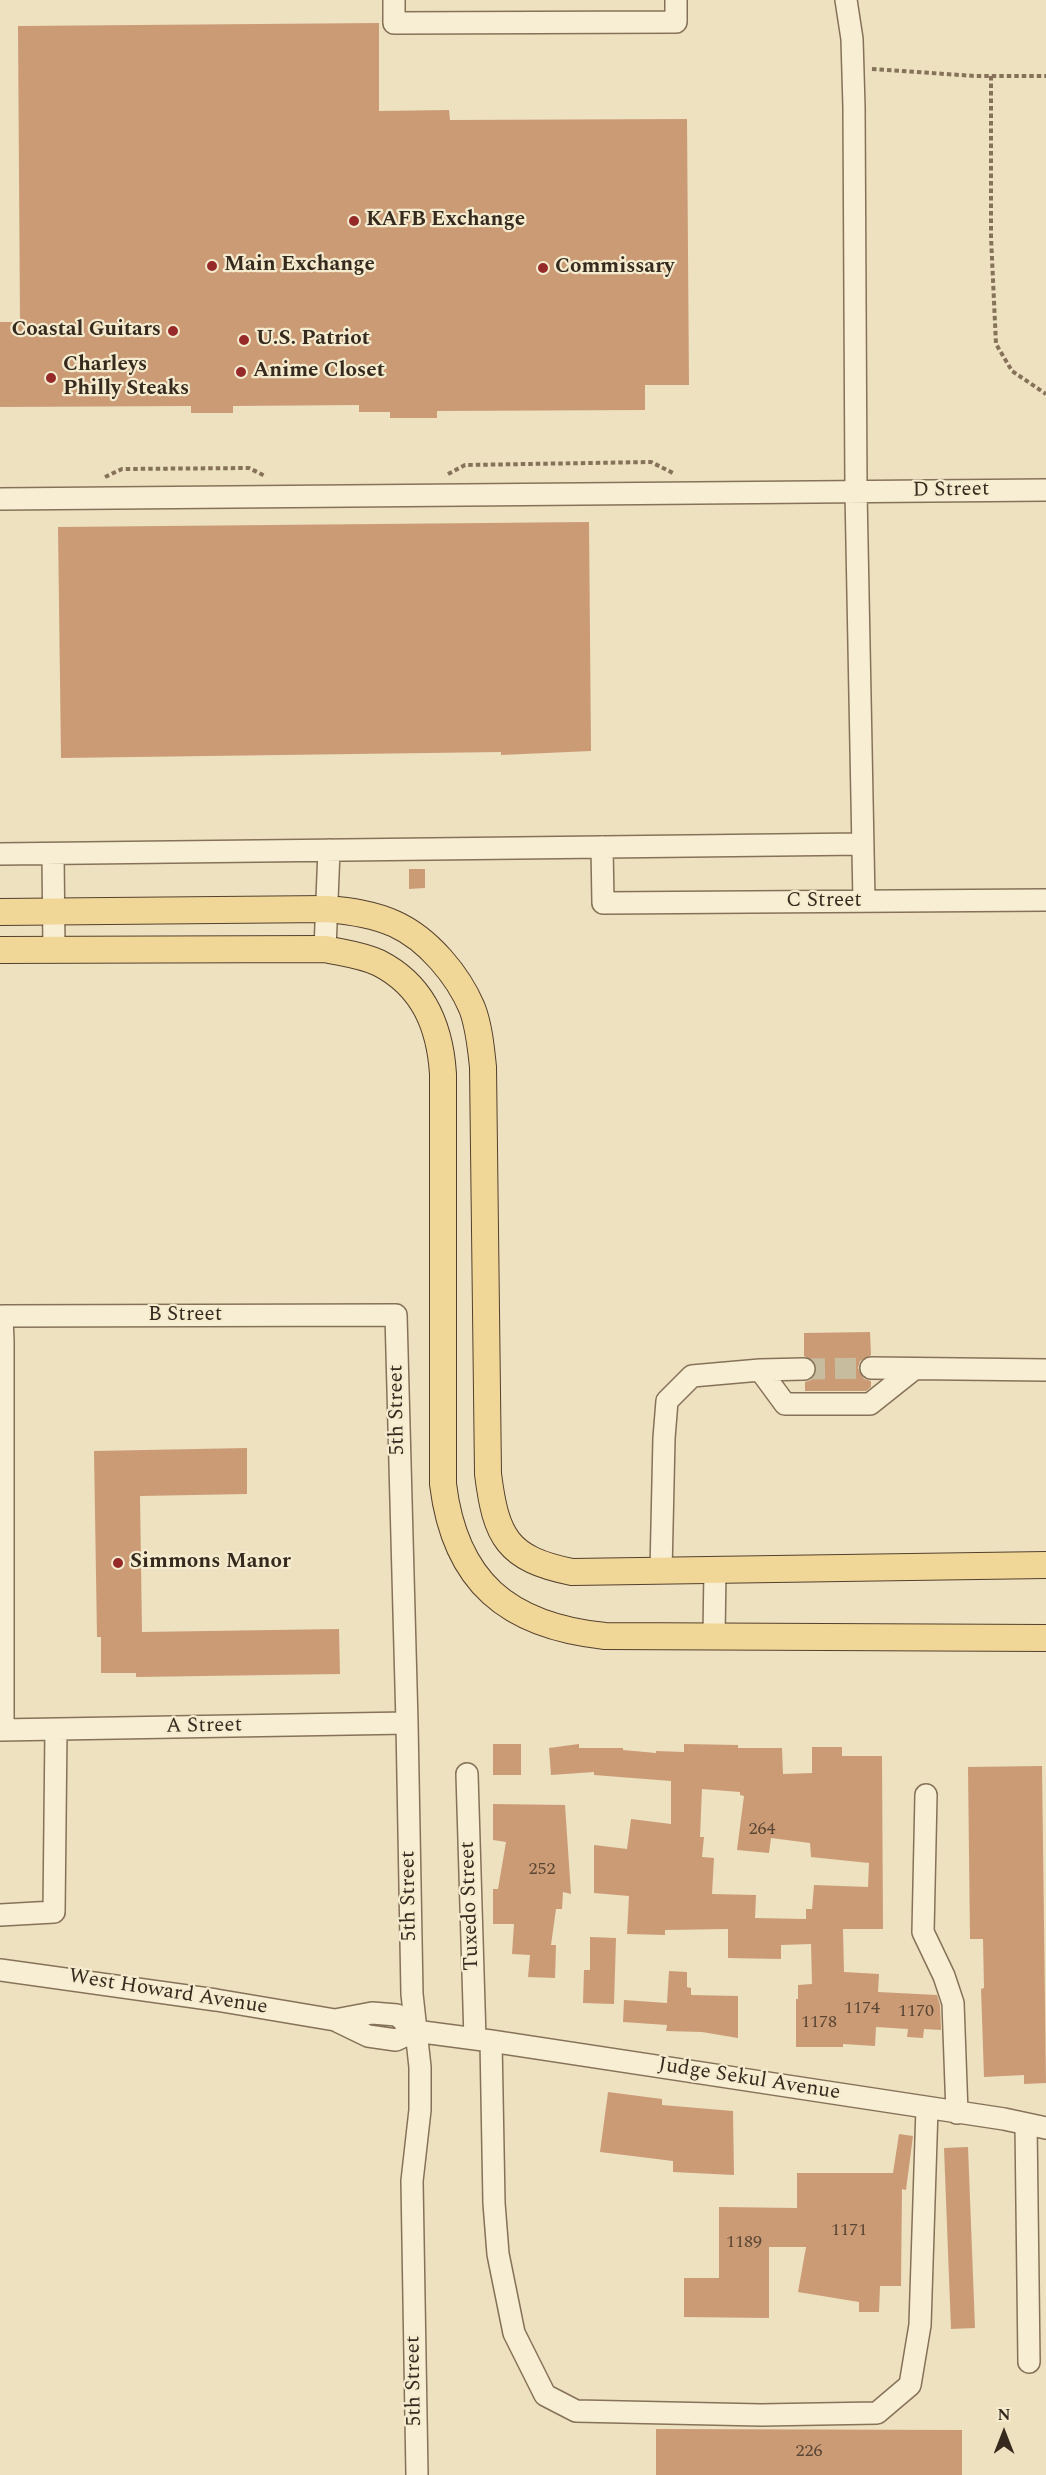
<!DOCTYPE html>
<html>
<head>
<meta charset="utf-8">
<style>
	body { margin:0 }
	#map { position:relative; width:1046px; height:2475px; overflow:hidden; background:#ede1c0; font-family:Spectral,serif }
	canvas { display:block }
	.north { position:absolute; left:974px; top:2403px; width:60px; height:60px; -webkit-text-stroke:4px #f5ebcf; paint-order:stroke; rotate:0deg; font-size:16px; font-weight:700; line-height:24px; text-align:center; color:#36291d }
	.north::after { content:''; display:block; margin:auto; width:21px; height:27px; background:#36291d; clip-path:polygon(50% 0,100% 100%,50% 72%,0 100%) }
</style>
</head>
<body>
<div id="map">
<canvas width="1046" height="2475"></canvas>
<div class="north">N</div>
</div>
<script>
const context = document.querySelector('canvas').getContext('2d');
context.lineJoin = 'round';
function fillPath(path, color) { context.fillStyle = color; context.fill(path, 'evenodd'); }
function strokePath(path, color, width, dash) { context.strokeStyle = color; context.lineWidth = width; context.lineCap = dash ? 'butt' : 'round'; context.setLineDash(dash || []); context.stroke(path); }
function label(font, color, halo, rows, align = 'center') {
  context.font = font + ' Spectral,serif'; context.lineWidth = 4.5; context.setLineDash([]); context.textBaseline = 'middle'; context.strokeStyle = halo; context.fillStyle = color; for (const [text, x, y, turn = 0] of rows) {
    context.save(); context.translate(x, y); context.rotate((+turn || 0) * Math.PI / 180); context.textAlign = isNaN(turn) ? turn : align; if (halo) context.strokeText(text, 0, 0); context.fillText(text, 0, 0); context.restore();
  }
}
fillPath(new Path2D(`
	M379,23v88l70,-1 1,10 237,-1 2,266h-44v25l-208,1v7h-47v-6h-31v-7l-126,1v7h-42v-7l-191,1v-85h20l-2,-296z
	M589,522l2,229 -90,4v-3l-440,6 -3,-231z
	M409,869h16v19l-16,1z
	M870,1332l1,23 -11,6 -2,7 6,11 7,2v6l-5,4h-61v-9l6,-2 6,-11 -2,-7 -11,-6v-23z
	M247,1448v46l-107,2 2,136 197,-3 1,45 -204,3v-4h-35v-36h-4l-3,-186z
	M493,1744h28v31h-28z
	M579,1744v4h44v2l33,3v-2l28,1v-8l54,1v3h44l1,26 29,-1v-26h30v9h40l1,173h-40l1,43 35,2 -1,18 59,3 3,10 1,25 -17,-1 -1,9 -16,-1 1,-8 -32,-2 -1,19 -32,-2v3h-47v-48h2v-14l14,-1 -1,-40 -30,1v14l-53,-1v-29l-63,1v5l-38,-1 2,-38 -35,-3v-48l33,4 4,-30 40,5v-43l-77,-6v-3l-43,3 -2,-27zM702,1789l38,3v3l4,1 -7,54 32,3 2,-15 39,5 1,14 58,6 -1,24 -54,-2 -2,24h-6v10l-51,-1 1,-23 -44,-1 2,-36 -12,-1 2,-20h-4z
	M1042,1766l4,317 -22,1v-9l-40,2 -3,-88 3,-1 -1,-49h-13l-2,-172z
	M493,1804l72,1 6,89 -8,-2 -1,17h-6l-5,36h5l-1,33 -27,-1 2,-22 -18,-1 2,-30h-21v-35h5l8,-47 -13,-2z
	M590,1937l26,1 -2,66 -31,-1 1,-33h6z
	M669,1971l18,1v15l4,1v7l47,1v42l-36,-6 -36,-1 1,-6 -44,-3 1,-22 43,3z
	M608,2092l54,7v6l71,6 1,64 -61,-3v-11l-73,-9z
	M899,2134l14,2 -7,54 -4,-1 -1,97h-21l-1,26h-20v-10l-61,-10 8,-45h-37v71l-85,-1v-39h35v-71l78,1v-35h96z
	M968,2147l7,181 -24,1 -7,-181z
	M656,2429l306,1v45h-306z`), '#cb9b76');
strokePath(new Path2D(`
	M804,1369l67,-1`), '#c8bc9f', 21, [21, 10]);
const minor = new Path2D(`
	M394,0v23l282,-1v-22
	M846,0l6,39 2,68 2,385 8,409
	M0,499l1046,-9
	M602,847l1,56 443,-3
	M0,854l862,-10
	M53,854l1,96
	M325,949l4,-99
	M0,1341h3l-1,-25 394,-1 11,408 5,271 8,73v43l-8,71 5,294
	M3,1341v389
	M871,1368l175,2
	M760,1370l25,34h85l44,-35
	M661,1571l3,-133 3,-37 25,-25 68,-6 44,-1
	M714,1636l1,-66
	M0,1730l407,-7
	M467,1774l8,265
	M926,1795l-3,137 21,44 9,27 4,110
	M0,1915l54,-3 2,-182
	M0,1970l216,30 119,20 33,16 28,4 19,-9
	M335,2020l37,-7 25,2 18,16 76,10 513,78 42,9
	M491,2041l3,162 4,51 16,79 31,62 31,16 185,4 116,-2 33,-28 10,-60 7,-217
	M1026,2124l3,238`);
const major = new Path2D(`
	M0,912l327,-3c23,2 46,5 68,15 33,15 63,51 77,84 7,18 9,40 11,59l5,407c8,63 19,85 84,98l474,-7
	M0,950l325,-1c18,4 37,6 54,14 45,23 61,64 64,111v410c12,98 65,142 162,152l441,2`);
strokePath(minor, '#867258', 24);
strokePath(major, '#54402d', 28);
strokePath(new Path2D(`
	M872,69l103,7h71
	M991,76v161l5,107 16,27 34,23
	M448,474l17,-9 186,-3 22,11
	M105,477l17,-8 127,-1 16,8`), '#867258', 4, [4.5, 3]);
strokePath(minor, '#f8eed3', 21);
strokePath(major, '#f1d797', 26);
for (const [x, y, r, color] of [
	[354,221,6,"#952a29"],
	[212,266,6,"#952a29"],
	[543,268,6,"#952a29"],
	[173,331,6,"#952a29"],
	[244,340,6,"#952a29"],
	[241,372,6,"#952a29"],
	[51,378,6,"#952a29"],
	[118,1563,6,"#952a29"]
]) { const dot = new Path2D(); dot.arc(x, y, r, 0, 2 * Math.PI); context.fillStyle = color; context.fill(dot); strokePath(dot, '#f5ebcf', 2); }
label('18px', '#5b4633', null, [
	["264",762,1830],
	["252",542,1870],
	["1174",862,2009],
	["1170",916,2012],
	["1178",819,2023],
	["1171",849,2231],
	["1189",744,2243],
	["226",809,2452]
]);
label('bold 21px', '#36291d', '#f5ebcf', [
	["KAFB Exchange",366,221],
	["Main Exchange",224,266],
	["Commissary",555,268],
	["Coastal Guitars",161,331,"right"],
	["U.S. Patriot",256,340],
	["Charleys",63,366],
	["Philly Steaks",63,390],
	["Anime Closet",253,372],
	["Simmons Manor",130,1563]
], 'left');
label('21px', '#36291d', '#f5ebcf', [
	["D Street",951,491,-1],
	["C Street",824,902],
	["B Street",185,1316],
	["5th Street",398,1410,-91],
	["A Street",204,1727,-1],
	["5th Street",410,1896,-91],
	["Tuxedo Street",471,1906,-92],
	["West Howard Avenue",168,1993,9],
	["Judge Sekul Avenue",749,2080,9],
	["5th Street",415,2381,-91]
]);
</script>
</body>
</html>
